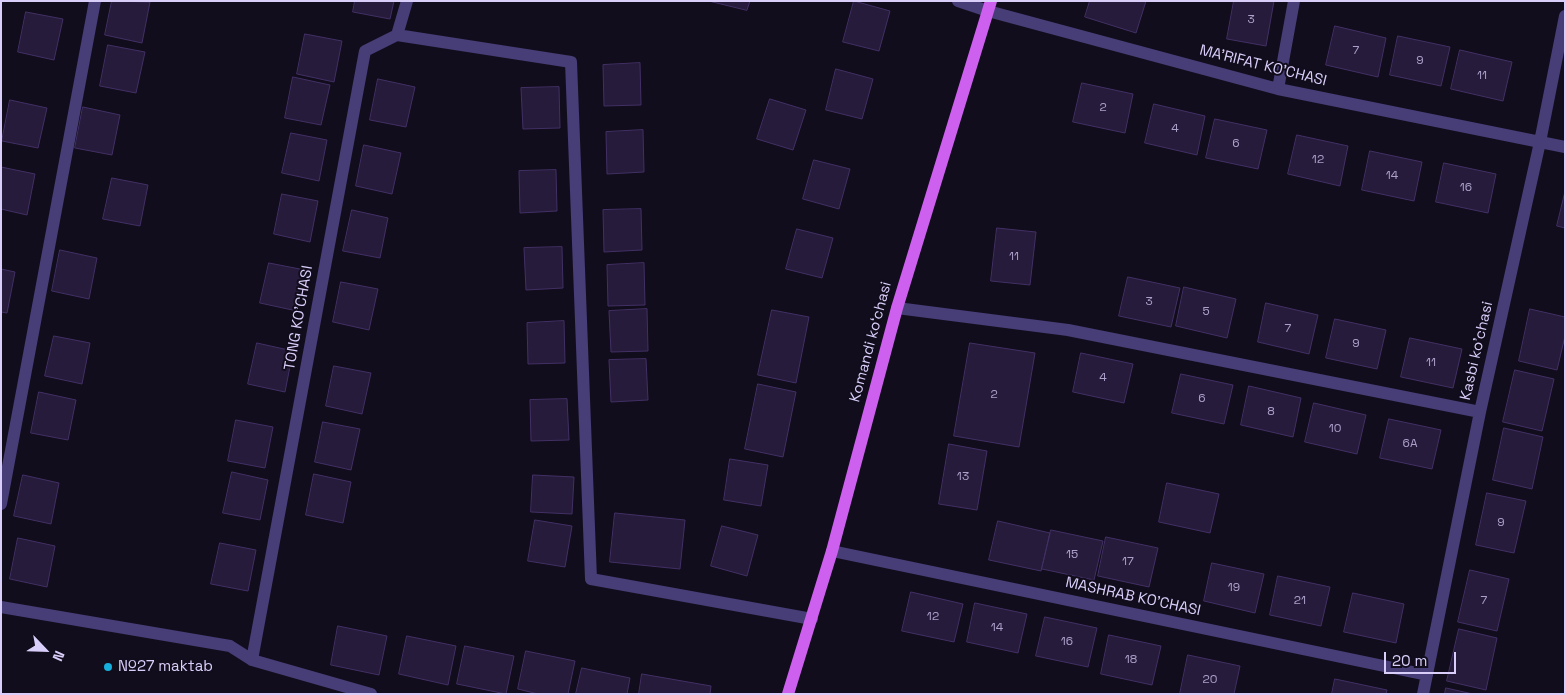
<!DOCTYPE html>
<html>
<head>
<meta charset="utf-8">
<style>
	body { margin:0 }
	#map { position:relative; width:1566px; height:695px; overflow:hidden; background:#120d1c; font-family:"Space Grotesk",sans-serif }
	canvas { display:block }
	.frame { position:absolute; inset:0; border:2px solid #d9cefa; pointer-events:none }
	.north { position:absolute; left:20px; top:625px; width:50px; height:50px; -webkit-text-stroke:4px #120d1c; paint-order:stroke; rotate:114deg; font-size:14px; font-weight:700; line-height:20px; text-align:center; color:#d9cefa }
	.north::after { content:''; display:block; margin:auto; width:18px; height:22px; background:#d9cefa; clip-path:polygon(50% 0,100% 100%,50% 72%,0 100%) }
	.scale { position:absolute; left:1384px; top:652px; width:72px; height:22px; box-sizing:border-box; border:2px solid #d9cefa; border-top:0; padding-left:6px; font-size:15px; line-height:18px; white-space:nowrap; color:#d9cefa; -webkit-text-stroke:4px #120d1c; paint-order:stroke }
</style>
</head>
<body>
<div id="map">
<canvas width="1566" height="695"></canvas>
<div class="frame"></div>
<div class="north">N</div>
<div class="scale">20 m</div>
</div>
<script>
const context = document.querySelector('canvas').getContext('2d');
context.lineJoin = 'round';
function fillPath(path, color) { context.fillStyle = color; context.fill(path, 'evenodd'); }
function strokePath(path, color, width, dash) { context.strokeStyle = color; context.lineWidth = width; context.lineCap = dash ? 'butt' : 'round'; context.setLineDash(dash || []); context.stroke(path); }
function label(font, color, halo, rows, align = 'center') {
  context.font = font + ' "Space Grotesk",sans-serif'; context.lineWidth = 4; context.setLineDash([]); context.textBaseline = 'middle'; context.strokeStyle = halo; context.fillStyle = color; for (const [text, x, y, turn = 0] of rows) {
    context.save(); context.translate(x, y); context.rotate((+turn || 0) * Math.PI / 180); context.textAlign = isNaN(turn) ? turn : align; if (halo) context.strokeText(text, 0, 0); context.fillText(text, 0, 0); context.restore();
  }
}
const building = new Path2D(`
	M112,1l38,1 -8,41 -37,-8z
	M355,1h39l-4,18 -37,-7z
	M709,1h41l-3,9z
	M854,1l36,10 -11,40 -36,-9z
	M1090,1h56l-10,32 -51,-16z
	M1234,1h40l-8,45 -39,-7z
	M26,12l37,7 -9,41 -36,-8z
	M1335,26l51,12 -8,39 -52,-12z
	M305,34l37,7 -8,41 -37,-8z
	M1398,36l52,11 -9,39 -51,-11z
	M108,45l37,7 -9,41 -36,-7z
	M1460,50l52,12 -9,39 -52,-12z
	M640,63l1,42 -37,1 -1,-41z
	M836,69l37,10 -11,40 -36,-9z
	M293,77l37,8 -9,40 -36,-7z
	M378,79l37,8 -9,40 -36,-7z
	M1082,83l51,11 -8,39 -52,-11z
	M559,87l1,41 -37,1 -2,-41z
	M770,99l36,11 -13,40 -36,-11z
	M10,100l37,8 -9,40 -36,-7z
	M1154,104l51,12 -8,39 -52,-12z
	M83,107l37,8 -8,40 -37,-7z
	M1215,119l52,11 -9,39 -52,-11z
	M643,130l1,42 -37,2 -1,-42z
	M291,133l36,7 -8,41 -37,-8z
	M1297,135l51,11 -8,40 -52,-12z
	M364,145l37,8 -9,41 -36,-8z
	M1370,151l52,11 -8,39 -52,-11z
	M814,160l36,9 -11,40 -36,-10z
	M1444,163l52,11 -8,39 -52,-11z
	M1,167l34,7 -8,41 -26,-6z
	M556,170l1,41 -37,2 -1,-42z
	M112,178l36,7 -8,41 -37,-7z
	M1565,192v36l-8,-2z
	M282,194l36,7 -8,41 -36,-8z
	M641,209l1,41 -38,2 -1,-42z
	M352,210l36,8 -8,40 -37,-7z
	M997,228l39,4 -6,53 -39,-4z
	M797,229l36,9 -11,40 -36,-9z
	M562,247l1,41 -37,2 -2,-42z
	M60,250l37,8 -8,41 -37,-8z
	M269,263l36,7 -8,41 -37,-8z
	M644,263l1,42 -37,1 -1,-41z
	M1,269l14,3 -8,41 -6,-1z
	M1128,277l52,11 -9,39 -52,-11z
	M341,282l37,7 -9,41 -36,-8z
	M1184,287l52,12 -9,39 -51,-12z
	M1266,303l52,12 -9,39 -51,-12z
	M647,309l1,42 -37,1 -2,-41z
	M1530,309l35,8v19l-8,34 -38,-9z
	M772,310l37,7 -13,66 -38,-8z
	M1335,319l51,11 -9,39 -51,-11z
	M564,321l1,42 -37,1 -1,-41z
	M54,336l36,7 -8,41 -37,-8z
	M1410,338l52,11 -9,39 -52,-11z
	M257,343l36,8 -8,41 -37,-8z
	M970,343l65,10 -16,94 -65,-11z
	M1081,353l52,11 -9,39 -51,-11z
	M646,359l2,41 -37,2 -2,-42z
	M334,366l37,7 -9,41 -36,-8z
	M1515,370l39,9 -12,52 -39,-9z
	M1181,374l52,11 -9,39 -52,-11z
	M758,384l38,8 -13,65 -38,-8z
	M1249,386l52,12 -8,39 -52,-12z
	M39,392l37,8 -8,40 -37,-7z
	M567,399l2,41 -38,1 -1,-41z
	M1314,403l52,12 -9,39 -52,-12z
	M1389,419l52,11 -9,39 -52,-11z
	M236,420l37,7 -8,41 -37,-7z
	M323,422l37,7 -9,41 -36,-8z
	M1504,428l39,9 -11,52 -39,-9z
	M949,444l38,7 -10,59 -38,-6z
	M730,459l38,6 -7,41 -37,-6z
	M232,472l36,8 -8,40 -37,-7z
	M314,474l37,8 -8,41 -37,-8z
	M23,475l36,8 -8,41 -37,-8z
	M533,475l41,2 -2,37 -41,-2z
	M1167,483l52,11 -9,39 -51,-11z
	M1487,493l39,8 -12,52 -38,-8z
	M615,513l70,7 -5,49 -70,-7z
	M535,520l37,6 -7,41 -37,-6z
	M998,521l52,12 -9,38 -52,-11z
	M722,526l36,9 -11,41 -36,-10z
	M1051,530l52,11 -9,39 -52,-11z
	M1106,537l52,11 -9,39 -51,-11z
	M18,538l37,8 -8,41 -37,-8z
	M220,543l36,7 -8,41 -37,-7z
	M1212,563l52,11 -9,39 -51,-12z
	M1470,570l39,9 -12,52 -39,-9z
	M1278,576l52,11 -9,39 -51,-11z
	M911,592l52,12 -9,38 -52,-11z
	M1353,593l51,11 -8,39 -52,-11z
	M975,603l52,11 -9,39 -51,-11z
	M1045,617l52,11 -9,39 -52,-11z
	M338,626l49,10 -8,39 -48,-10z
	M1459,629l38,9 -11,52 -39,-9z
	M1109,635l52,11 -9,39 -51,-11z
	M407,636l49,10 -8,39 -49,-11z
	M465,646l49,10 -8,38 -49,-10z
	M526,651l49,10 -7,33h-30l-20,-5z
	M1188,655l52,11 -6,28h-54z
	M582,668l48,10 -3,16h-51z
	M642,674l69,12 -1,8h-71z
	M1335,679l52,11 -1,4h-54z
	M1446,688l27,6h-28z`);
fillPath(building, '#261b3b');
strokePath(building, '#423065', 1);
strokePath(new Path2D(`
	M958,1l30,10 290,78 287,58
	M397,35l174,27 20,517 221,40
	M1278,89l16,-88
	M897,308l171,22 412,82
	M1,504l94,-503
	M832,551l595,124
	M1,607l229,39 22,14 119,34
	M252,660l113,-609 32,-16 10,-34
	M1423,694l57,-282 60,-270 25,-126`), '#473d77', 12);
strokePath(new Path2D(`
	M788,694l44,-143 65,-243 94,-307`), '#cd60ef', 12);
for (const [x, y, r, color] of [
	[108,667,5,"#16aedd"]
]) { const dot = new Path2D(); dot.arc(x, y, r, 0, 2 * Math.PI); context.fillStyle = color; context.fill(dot); strokePath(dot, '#120d1c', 2); }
label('12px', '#aca1ca', null, [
	["3",1251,20],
	["7",1356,51],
	["9",1420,61],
	["11",1482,76],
	["2",1103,108],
	["4",1175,129],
	["6",1236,144],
	["12",1318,160],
	["14",1392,176],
	["16",1466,188],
	["11",1014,257],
	["3",1149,302],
	["5",1206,312],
	["7",1288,329],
	["9",1356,344],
	["11",1431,363],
	["4",1103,378],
	["2",994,395],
	["6",1202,399],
	["8",1271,412],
	["10",1335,429],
	["6A",1410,444],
	["13",963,477],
	["9",1501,523],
	["15",1072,555],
	["17",1128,562],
	["19",1234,588],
	["21",1300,601],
	["7",1484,601],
	["12",933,617],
	["14",997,628],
	["16",1067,642],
	["18",1131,660],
	["20",1210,680]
]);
label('15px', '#d9cefa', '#120d1c', [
	["MA'RIFAT KO'CHASI",1263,66,14],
	["TONG KO'CHASI",299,318,-80],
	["Komandi ko‘chasi",871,342,-75],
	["Kasbi ko'chasi",1477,351,-77],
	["MASHRAB KO'CHASI",1133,597,12]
]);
label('15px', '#d9cefa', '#120d1c', [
	["№27 maktab",118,667]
], 'left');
</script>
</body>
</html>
